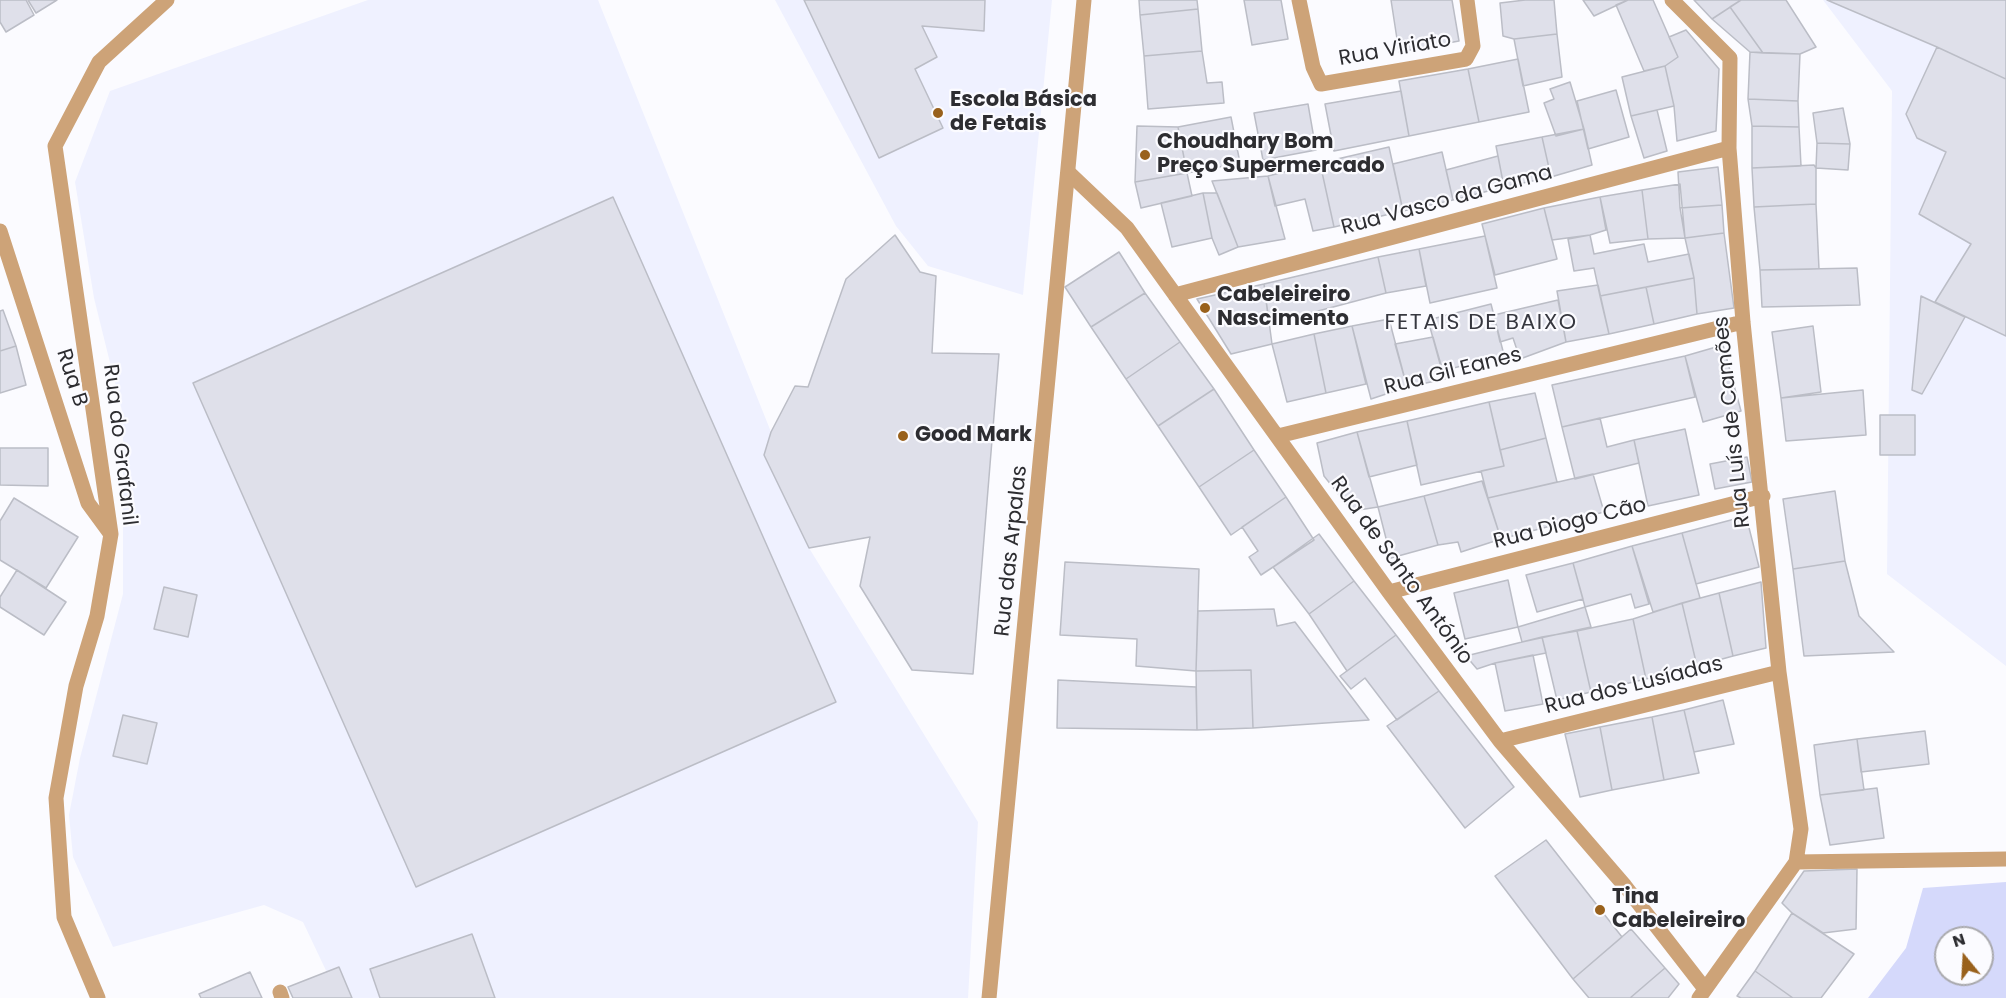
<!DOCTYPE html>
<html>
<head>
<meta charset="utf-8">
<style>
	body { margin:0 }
	#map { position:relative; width:2006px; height:998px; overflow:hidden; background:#fbfbff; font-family:Poppins,sans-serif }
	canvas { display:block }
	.north { position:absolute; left:1934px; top:926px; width:60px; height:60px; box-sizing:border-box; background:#fbfbff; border:2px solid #a9a9ad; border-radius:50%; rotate:342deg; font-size:16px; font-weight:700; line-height:24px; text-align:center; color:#2d2d31 }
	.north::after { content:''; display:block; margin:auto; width:21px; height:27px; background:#99611c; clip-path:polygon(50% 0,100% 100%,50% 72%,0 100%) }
</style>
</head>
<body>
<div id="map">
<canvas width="2006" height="998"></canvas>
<div class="north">N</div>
</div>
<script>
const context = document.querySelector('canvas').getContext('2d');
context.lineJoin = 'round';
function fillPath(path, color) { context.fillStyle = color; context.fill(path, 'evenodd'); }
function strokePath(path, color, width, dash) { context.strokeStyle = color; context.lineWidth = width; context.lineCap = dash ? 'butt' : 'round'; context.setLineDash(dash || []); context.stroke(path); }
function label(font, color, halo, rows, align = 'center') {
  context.font = font + ' Poppins,sans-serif'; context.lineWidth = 4.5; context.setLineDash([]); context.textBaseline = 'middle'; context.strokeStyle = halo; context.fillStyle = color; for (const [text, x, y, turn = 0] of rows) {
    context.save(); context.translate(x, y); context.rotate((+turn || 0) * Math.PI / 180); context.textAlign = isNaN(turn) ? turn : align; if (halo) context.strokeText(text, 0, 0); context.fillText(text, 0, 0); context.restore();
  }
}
fillPath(new Path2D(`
	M368,0h230l173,432 -7,23 45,93 169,274 -10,176h-629l-36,-76 -39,-17 -151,42 -40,-90 -4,-42 11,-57 43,-164v-179l-29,-117 -19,-116 35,-91z
	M775,0h277l-29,295 -95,-29 -32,-40z
	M1823,0h183v666l-119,-92 5,-483z`), '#eff1ff');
fillPath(new Path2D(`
	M2006,882v116h-138l38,-50 17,-60zM1946,938h36v36h-36z`), '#d5d9fb');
const building = new Path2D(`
	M0,0h26l8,15 -28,17 -6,-10z
	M28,0h29l-21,13z
	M804,0h181l-1,31 -62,-5 15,31 -22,12 28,59 -64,30z
	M1139,0h58l1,9 -58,6z
	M1244,0h37l7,39 -36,6z
	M1391,0h61l7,41 -60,11z
	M1525,0h29l3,34 -43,5 -11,-3 -3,-33z
	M1583,0h45l-34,16z
	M1628,0h25l25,57 -13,9 -21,5 -28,-66z
	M1694,0h47l-29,19z
	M1741,0h45l30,47 -16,7 -37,-1 -33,-46z
	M1827,0h179v79l-69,-32z
	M1730,7l33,46 -13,-1 -38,-33z
	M1198,9l4,42 -58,5 -4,-41z
	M1686,30l33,39 -3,62 -39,10 -3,-35 -9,-40 13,-9 -9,-20z
	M1557,34l5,43 -39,9 -9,-47z
	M1937,47l69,32v257l-71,-34 36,-58 -52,-30 27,-62 -29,-14 -11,-24z
	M1202,51l5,32 15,-1 2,21 -76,6 -4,-53z
	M1750,52l50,2 -2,47 -50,-2z
	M1518,59l11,53 -50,10 -11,-53z
	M1665,66l9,40 -43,10 -9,-39z
	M1468,69l11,53 -70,14 -10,-55z
	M1570,82l14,47 -28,7 -12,-33 10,-4 -4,-10z
	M1616,90l13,47 -41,12 -11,-48z
	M1401,91l8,45 -75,15 -9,-47z
	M1748,99l50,2 1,26 -47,-1z
	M1308,104l8,46 -53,10 -9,-47z
	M1843,108l7,36 -33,-1 -4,-30z
	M1657,110l10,41 -23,7 -13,-42z
	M1231,117l9,46 -53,10 -9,-46z
	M1137,126l41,1 9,46 -52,9z
	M1752,126l47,1 2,39 -49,2z
	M1584,129l8,36 -41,12 -9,-40z
	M1542,137l9,40 -47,10 -8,-41z
	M1817,143l33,1 -2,26 -32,-2z
	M1389,147l14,64 -69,16 -14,-64z
	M1442,152l11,48 -50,11 -10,-47z
	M1498,156l6,31 -51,13 -7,-30z
	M1320,163l14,64 -21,4 -8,-32 -30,7 -7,-30z
	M1814,165l2,3v36l-62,3 -2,-39z
	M1718,167l4,38 -42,3 -2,-36z
	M1187,173l5,23 -51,12 -6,-26z
	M1268,176l17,63 -47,8 -26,-66z
	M1680,184l5,54 -37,1 -6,-49z
	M1642,190l6,49 -38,4 -10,-46z
	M1203,193l9,45 -40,9 -11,-44z
	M1203,193h14l21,54 -19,8 -7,-17z
	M613,197l223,505 -420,185 -223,-504z
	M1600,197l6,33 -16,5 -38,5 -8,-32z
	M1816,204l3,65 -59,1 -6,-63z
	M1722,205l2,28 -39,5 -5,-30z
	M1544,208l13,51 -62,16 -13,-51z
	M1724,233l10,75 -37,6 -3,-36 -9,-40z
	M895,235l25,37 16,4 -4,77 67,1 -26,320 -61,-4 -52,-84 10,-49 -61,11 -45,-93 7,-23 24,-46 13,1 38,-108z
	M1590,235l4,19 50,-10 4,18 41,-8 5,24 -94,18 -6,-28 -20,3 -6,-32z
	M1485,236l12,52 -67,15 -11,-54z
	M1419,249l7,37 -40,7 -8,-36z
	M1119,252l26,41 -54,34 -26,-40z
	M1378,257l8,36 -117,31 -5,-40z
	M1857,268l3,37 -98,2 -2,-37z
	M1694,278l3,36 -43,10 -8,-37z
	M1264,284l8,60 -41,10 -34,-55z
	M1598,285l11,49 -43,8 -9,-51z
	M1646,287l8,37 -45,10 -9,-38z
	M1145,293l35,49 -54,37 -35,-52z
	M1921,296l44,21 -43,77 -10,-4z
	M1558,300l8,42 -46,17 -7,-21 -13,4 -6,-27z
	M1491,304l13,51 -62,16 -14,-51z
	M3,310l13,36 -16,5v-40z
	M1389,319l18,68 -36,12 -19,-73z
	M1352,326l14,58 -40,9 -12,-59z
	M1813,326l8,66 -40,6 -9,-66z
	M1314,334l12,59 -39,9 -15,-58z
	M1433,337l12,42 -38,8 -12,-43z
	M1180,342l34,47 -56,37 -32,-47z
	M1723,345l18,66 -38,11 -18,-66z
	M16,346l10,39 -26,8v-42z
	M1685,356l10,41 -133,30 -10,-42z
	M1214,389l40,61 -55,37 -41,-61z
	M1863,390l3,45 -80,6 -5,-43z
	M1535,393l11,45 -46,12 -11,-48z
	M1489,402l15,64 -83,19 -14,-64z
	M1880,415h35v40h-35z
	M1600,418l7,29 27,-7 5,23 -64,16 -13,-52z
	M1407,421l10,44 -48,12 -12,-45z
	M1685,429l14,66 -51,11 -14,-66z
	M1357,432l21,75 -26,4 -28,-35 -7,-33z
	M1546,438l11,44 -69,16 -7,-27 23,-5 -4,-16z
	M0,448h48v38l-48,-1z
	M1254,450l32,47 -55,38 -32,-48z
	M1747,457l5,25 -37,7 -5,-25z
	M1593,474l11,38 -103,27 -13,-41z
	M1482,481l19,58 -40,13 -3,-10 -20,3 -14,-49z
	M1835,491l10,70 -52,8 -10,-70z
	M1424,496l14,49 -47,13 -13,-51z
	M1286,497l28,43 -53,35 -12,-18 9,-6 -16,-24z
	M14,498l64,39 -32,51 -46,-28v-39z
	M1746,516l13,51 -63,17 -14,-51z
	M1682,533l18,65 -47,14 -21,-66z
	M1319,534l35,47 -45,33 -36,-47z
	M1632,546l17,58 -14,4 -4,-14 -46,13 -12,-44z
	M1845,561l14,55 35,36 -90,4 -11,-87z
	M1065,562l134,7 -3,102 -60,-5 1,-27 -77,-4z
	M1573,563l10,36 -46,13 -11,-37z
	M17,570l49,32 -22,33 -44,-28v-10z
	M1508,580l10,47 -53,12 -11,-46z
	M1354,581l42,54 -49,36 -38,-57z
	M1761,582l5,66 -33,8 -14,-63z
	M164,587l33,8 -9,42 -34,-8z
	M1719,593l14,63 -36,10 -15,-63z
	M1682,603l15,63 -51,13 -13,-60z
	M1585,607l6,20 -69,15 -4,-15z
	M1274,609l3,17 18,-4 74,98 -116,8 -2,-58 -55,1 2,-60z
	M1633,619l13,60 -55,13 -14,-61z
	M1577,631l14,61 -34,8 -15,-63z
	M1396,635l43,56 -42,29 -32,-42 -14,11 -11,-13z
	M1542,637l4,16 -51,10 -18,6 -11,-13z
	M1533,655l10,49 -38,7 -10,-48z
	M1251,670l2,58 -56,2 -1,-59z
	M1058,680l138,7 1,43 -140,-2z
	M1439,691l75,96 -49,41 -78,-102z
	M1723,700l11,44 -40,8 -10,-42z
	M1684,710l15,63 -35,7 -12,-63z
	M123,715l34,8 -10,41 -34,-8z
	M1652,717l12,63 -52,10 -12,-63z
	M1600,727l12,63 -32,7 -15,-63z
	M1925,731l4,33 -68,8 -4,-33z
	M1857,739l7,51 -44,5 -6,-50z
	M1877,788l7,50 -54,7 -10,-50z
	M1546,840l76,97 -49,42 -78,-103z
	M1857,869l-1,60 -33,4 -31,-20 -10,-10 22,-32z
	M1792,913l62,41 -33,44h-28l-38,-27z
	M1631,929l34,39 -35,30h-41l-16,-19z
	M472,934l23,64h-115l-10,-29z
	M339,967l13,31h-59l-5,-11z
	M1665,968l14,16 -11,14h-38z
	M1755,971l38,27h-52l-4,-2z
	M250,972l12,26h-61l-2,-4z`);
fillPath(building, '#dfe0ea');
strokePath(building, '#bbbdc6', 1.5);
strokePath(new Path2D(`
	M1299,0l14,67 8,17 145,-25 7,-13 -6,-46
	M1672,0l58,58 -1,90 14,174 36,350 22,157 -5,33 -97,136
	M1069,173l58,55 262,364 111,149 125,145 80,103
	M0,231l88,272 22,30
	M1175,295l554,-147
	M1278,436l465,-114
	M1389,592l374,-96
	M1500,741l279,-69
	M1796,862l210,-3
	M280,992l2,6
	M98,998l-34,-81 -8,-119 20,-112 21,-70 14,-82 -56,-388 44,-84 68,-62`), '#cda378', 15);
strokePath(new Path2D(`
	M989,998l95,-998`), '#cda378', 15);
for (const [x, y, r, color] of [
	[938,113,6,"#99611c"],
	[1145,155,6,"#99611c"],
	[1205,308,6,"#99611c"],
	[903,436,6,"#99611c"],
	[1600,910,6,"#99611c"]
]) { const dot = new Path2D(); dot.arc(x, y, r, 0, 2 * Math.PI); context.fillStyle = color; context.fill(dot); strokePath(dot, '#fbfbff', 2); }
label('21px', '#2d2d31', '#fbfbff', [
	["Rua Viriato",1395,50,-10],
	["Rua Vasco da Gama",1447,201,-15],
	["Rua Gil Eanes",1453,372,-14],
	["Rua B",71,378,72],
	["Rua Luís de Camões",1733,422,-96],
	["Rua do Grafanil",119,445,83],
	["Rua Diogo Cão",1570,524,-14],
	["Rua das Arpalas",1012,551,-84],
	["Rua de Santo António",1401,571,54],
	["Rua dos Lusíadas",1634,686,-14]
]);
label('bold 21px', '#2d2d31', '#fbfbff', [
	["Escola Básica",950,101],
	["de Fetais",950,125],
	["Choudhary Bom",1157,143],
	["Preço Supermercado",1157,167],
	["Cabeleireiro",1217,296],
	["Nascimento",1217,320],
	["Good Mark",915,436],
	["Tina",1612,898],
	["Cabeleireiro",1612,922]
], 'left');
context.letterSpacing = '1.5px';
label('22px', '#373840', '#fbfbff', [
	["FETAIS DE BAIXO",1481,323]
]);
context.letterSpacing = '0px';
</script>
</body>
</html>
